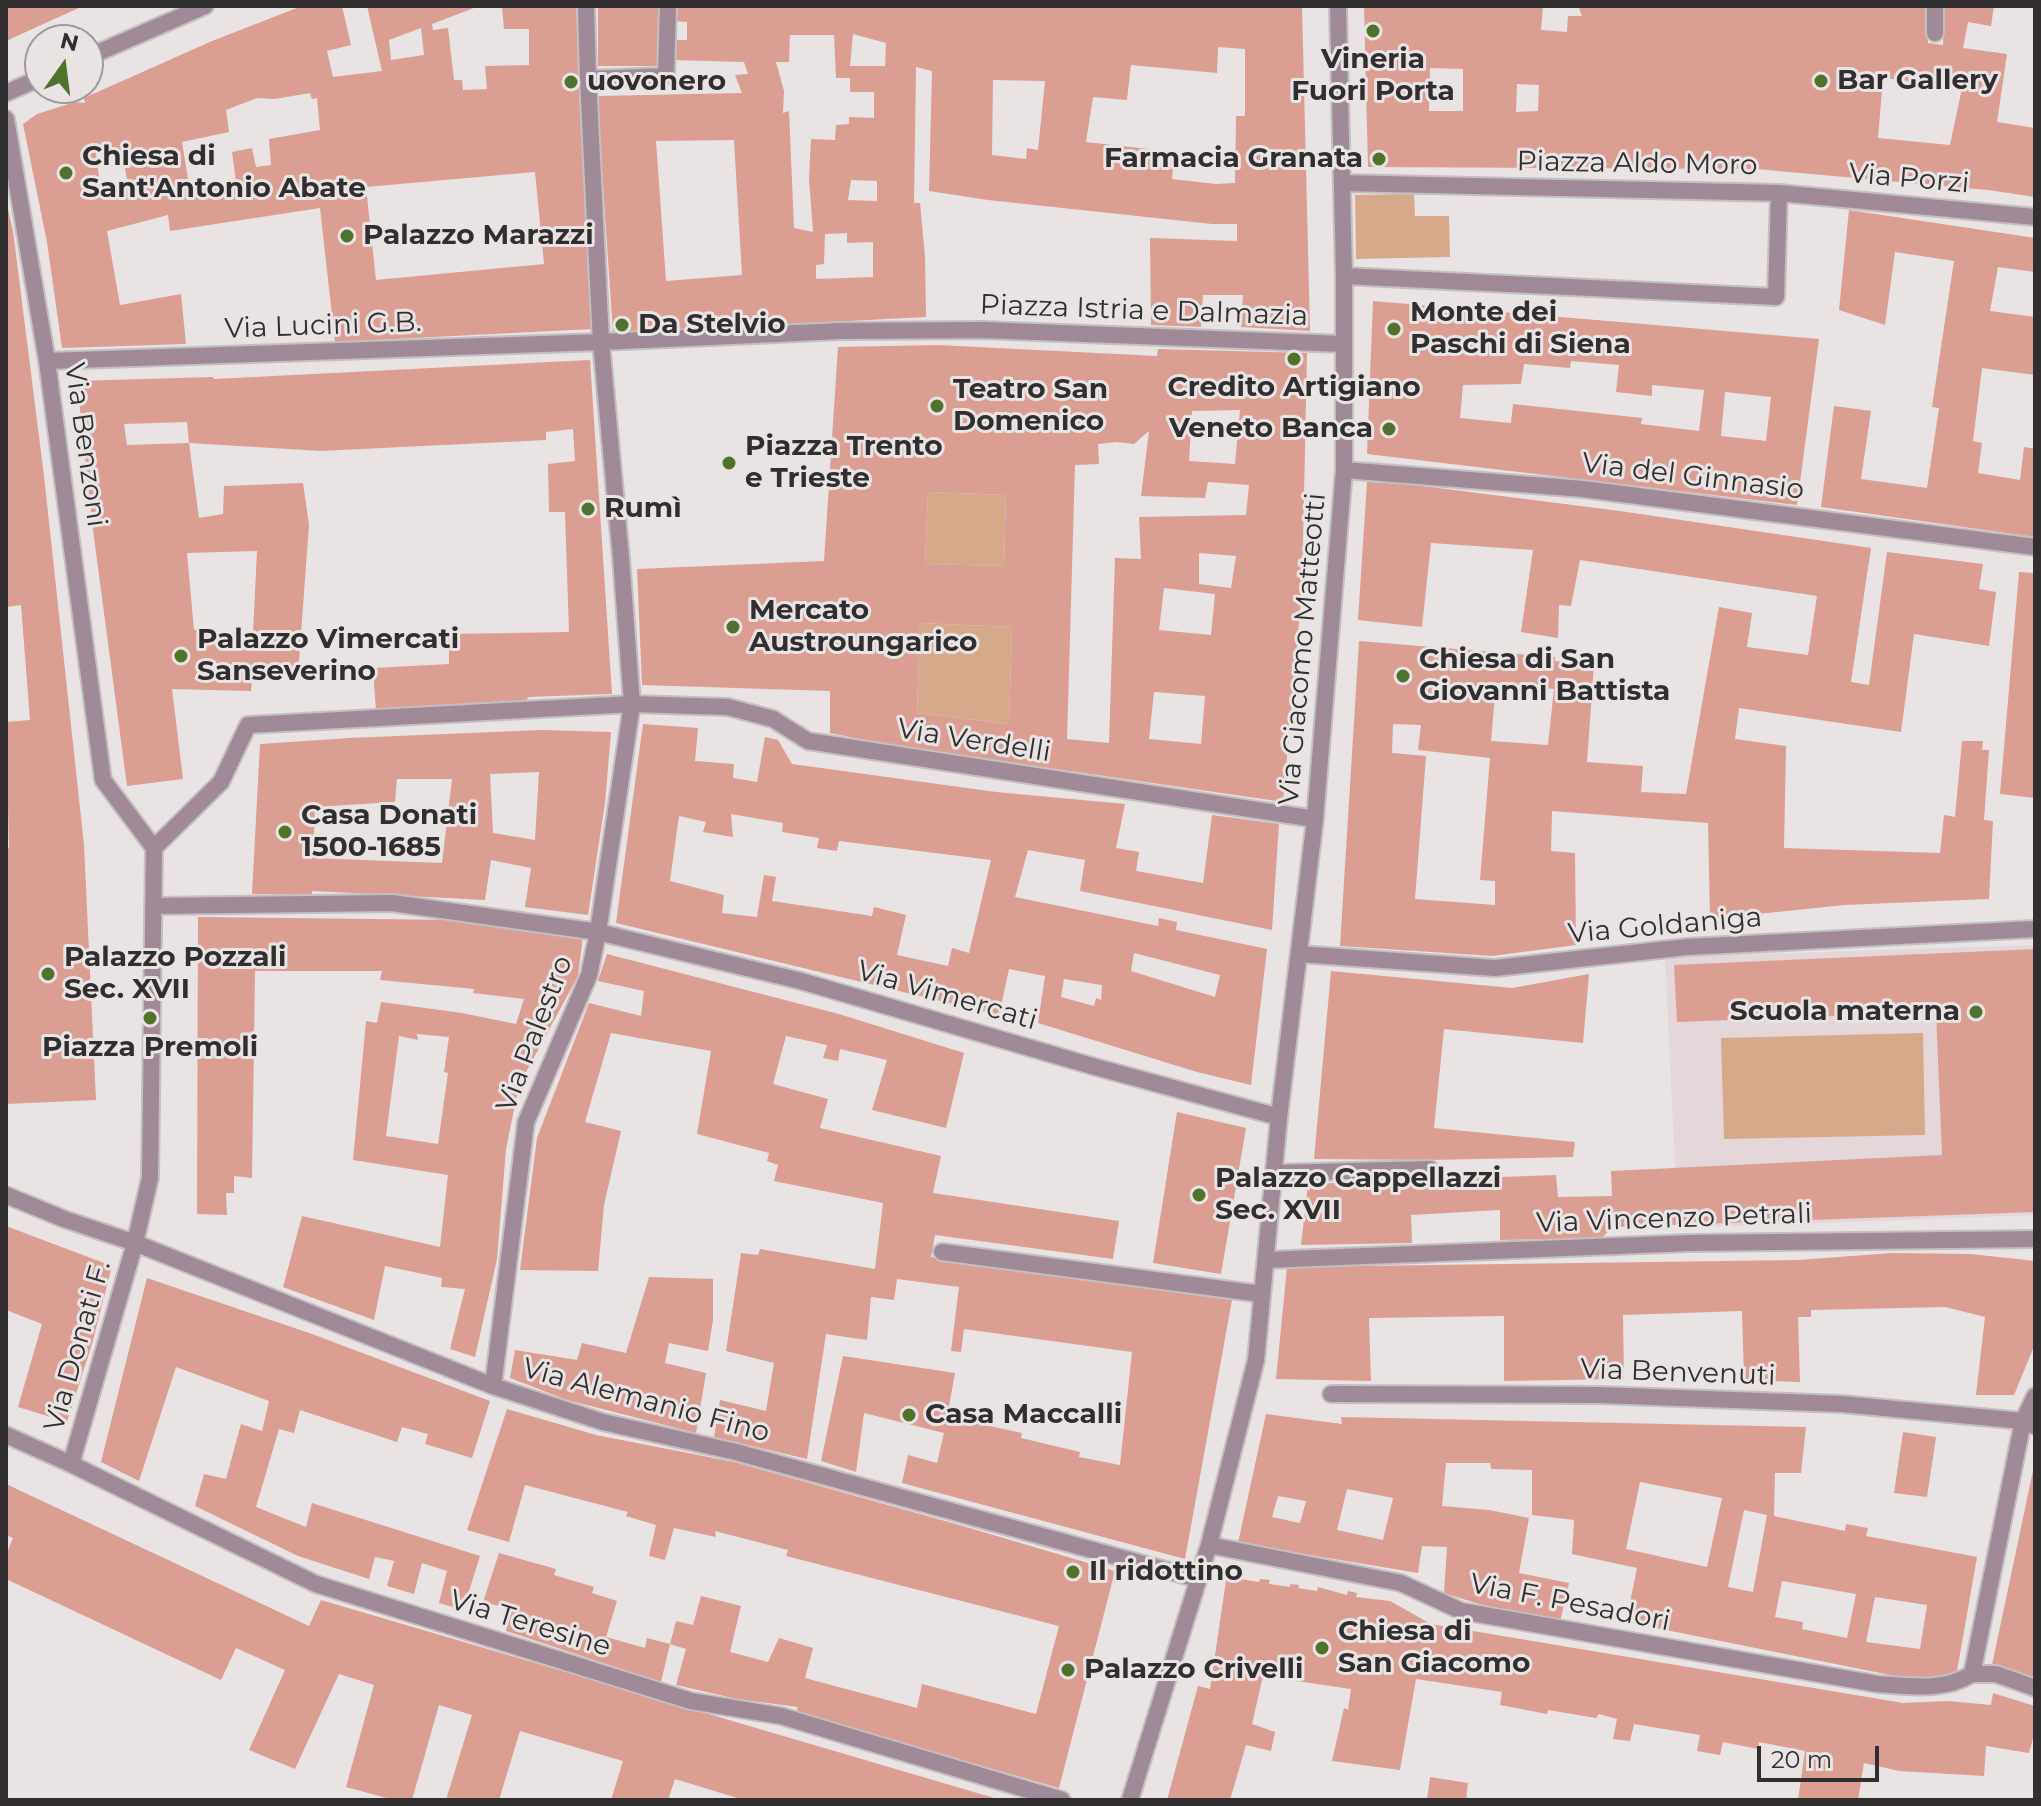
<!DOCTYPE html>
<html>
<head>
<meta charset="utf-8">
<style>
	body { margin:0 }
	#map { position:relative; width:2041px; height:1806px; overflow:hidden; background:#e9e3e4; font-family:Montserrat,sans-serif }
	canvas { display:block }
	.frame { position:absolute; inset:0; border:8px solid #302e2f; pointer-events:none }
	.north { position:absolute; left:24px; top:24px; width:80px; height:80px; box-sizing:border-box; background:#e9e3e4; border:2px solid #9f9b9c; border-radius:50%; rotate:14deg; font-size:22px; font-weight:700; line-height:32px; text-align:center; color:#302e2f }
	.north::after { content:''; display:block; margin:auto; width:28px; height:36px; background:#4f732c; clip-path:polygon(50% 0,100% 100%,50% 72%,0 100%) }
	.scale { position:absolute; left:1757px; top:1746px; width:122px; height:36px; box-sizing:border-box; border:4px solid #302e2f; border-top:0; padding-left:10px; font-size:24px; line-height:28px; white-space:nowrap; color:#302e2f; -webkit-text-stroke:6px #e9e3e4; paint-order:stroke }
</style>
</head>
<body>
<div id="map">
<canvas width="2041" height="1806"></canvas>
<div class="frame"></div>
<div class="north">N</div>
<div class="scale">20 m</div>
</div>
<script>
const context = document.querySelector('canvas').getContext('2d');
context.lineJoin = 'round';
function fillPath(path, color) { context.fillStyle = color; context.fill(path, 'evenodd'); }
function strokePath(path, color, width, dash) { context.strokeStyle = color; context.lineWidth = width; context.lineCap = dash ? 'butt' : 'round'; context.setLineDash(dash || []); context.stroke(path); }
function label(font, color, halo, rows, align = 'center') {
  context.font = font + ' Montserrat,sans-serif'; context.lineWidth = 6; context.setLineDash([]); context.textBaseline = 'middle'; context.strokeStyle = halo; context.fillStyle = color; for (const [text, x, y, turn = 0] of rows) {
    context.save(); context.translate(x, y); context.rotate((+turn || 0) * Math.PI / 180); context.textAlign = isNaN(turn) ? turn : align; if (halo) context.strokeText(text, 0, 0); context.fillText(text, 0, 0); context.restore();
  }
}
fillPath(new Path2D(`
	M2035,945v270l-357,13 -13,-271z`), '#e5d6d9');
fillPath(new Path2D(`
	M1414,194l1,22h34l1,41 -94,2 -1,-64z
	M928,492l78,3 -2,71 -79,-2z
	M920,623l92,4 -3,97 -92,-11z
	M1923,1033l2,102 -201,4 -3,-101z`), '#d6a98a');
fillPath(new Path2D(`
	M6,6h77l-77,35z
	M302,6h40l9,39 -24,6 6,26 49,-6 -15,-65h112l-47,18 1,6 15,-2 6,52h8l1,10 24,-1 -2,-23 44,-1v-36h-25l-2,-23h74l16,323 -257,13 -15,-134 -150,23 -2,-16 -61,16 13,74 61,-11 5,50 -124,4 -15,-106 -24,-118 14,-10 38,-12 10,1 -1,-5 128,-57zM421,28l3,27 -33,5 -2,-20zM310,93l2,6 5,-1 3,32 -51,9 2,26 -15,2 -4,-19 -20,4 4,29 -46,10 -8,-49 47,-10 -3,-22 31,-12 18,1zM122,151l6,35 -27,6 -5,-38zM535,172l9,92 -168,16 -10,-93z
	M598,6h60l1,60h-61z
	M673,6h629l8,325 -69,-4 2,-32h-40l-2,32 -50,-2 -1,-87 87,3v-17h-25l-224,-24 -59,-9 3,-120 -16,-4 -2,136h6l5,54 1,60 -313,16 -16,-237 145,-3 -7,-18 13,-1 -4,-12 -73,-2 1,-20h15v-18l-14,-1zM853,34l33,9 -1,23h-35zM790,35h44l2,43h14v14h24v26l-25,-1v7l-13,1 -1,15 -24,-1 -2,40 4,53 -19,-4 -5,-117 -6,2 1,-22 -8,-29h13zM1218,47l27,2v67h-9l-1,67 -19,1 -44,-5 3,-27 -89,-10 7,-45 34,3 4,-35 86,8zM993,80l52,1 -7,69 -11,-2 -1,11 -34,-4zM734,140l8,135 -76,6 -10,-140zM851,180l26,1v20l-29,-1zM847,233v10l26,-1v35l-57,2v-14l8,-1 1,-30z
	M1364,6h179l-2,24 26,2 1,-16h14l-3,-8 348,-2 1,37 15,2 2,-39h49l-3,20 -23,-4 -5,26 44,6 -10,68 38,6v69l-47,-7 -232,-21 -388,-2zM1430,68l33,1v42h-34zM1883,78l79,10 -12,57 -72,-7zM1517,84l22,1 -1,26 -22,1z
	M6,200l7,31 31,245 40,369 12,255 -90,4v-256h3l-3,-126 24,-2 -9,-115 -15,2z
	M1849,210l186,28v34l-37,-5 -8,44 45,6v58l-53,-7 -9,73 9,2 -4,30 42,7 4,-33 11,2v88l-214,-30 13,-101 37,5 -10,68 66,9 12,-80 -7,-1 22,-146 -59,-9 -10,73 -46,-15z
	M1373,301l446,38 -22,166 -430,-51zM1571,361l48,4 -3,27 36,4v-11l52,5 -5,41 -58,-7 1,-6 -129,-14 -2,19 -51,-5 3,-33 58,-1 3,-20 46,4zM1725,392l46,5 -5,44 -45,-5z
	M938,345l219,11 1,-7 149,4 -5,237 -19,212 -398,-58 -55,-11v-42l-188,-6 -5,-116 187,-8 14,-214zM1240,410l-5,54 -46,-3 3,-50zM1149,431l-8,65 64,2 3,-16 41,3 -3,30 -107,2 2,42 -26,-1 -6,185 -42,-4 8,-274 24,-1 -1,-20 19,-2 17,2zM928,492l78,3 -2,71 -79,-2zM1199,553l37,3 -5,32 -32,-4zM1164,588l51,6 -4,41 -52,-5zM920,623l92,4 -3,97 -92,-11zM1154,692l51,4 -4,48 -52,-5z
	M590,360l22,334 -84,3 -2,6 -150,8 -3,-43 76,-4v-30l120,-2 -4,-120h-16l-1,-48 27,-3 -2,-32 -27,3v8l-225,11 -132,-8 -2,-21 -63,2 3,21 62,-2 10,75 24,-4 1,-28 79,-3 6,42 -11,149 -46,4 -1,13 -79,-2 11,90 -56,7 -34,-256 -16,-149 136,-4 1,2zM257,551l-4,82 -59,-3 -7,-77z
	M1367,482l40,2 213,27 251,37 -20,134 18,3 18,-133 96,12 -4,25 17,3 -7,54 -75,-12 -13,98 -162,-24 -4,31 51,7 -2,102 156,5 4,-38 11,2 7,-76h21l-1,9h7l-5,70 9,1 -4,78 -145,6 -134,14 -2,-96 -156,-12 -1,40 24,2 1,92 -84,11 -152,-10 19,-305 196,16v4l39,4 -7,97 56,4 -2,26 45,2 33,-187 33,6 -5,34 61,8 9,-59 -237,-36 -9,46 -12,-1 -1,33 -37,-6 12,-82 -102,-7 -9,84 -64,-7zM1496,683l58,6 -6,56 -57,-4zM1393,724l28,1 -3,25 72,8 -10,122 15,1v24l-80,-6 11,-143 -34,-3z
	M2019,572l16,1v225l-35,-4z
	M643,724l55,4 -3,33 39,3 -1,14 24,4 8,-45 13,3 14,24 204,28 129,12 -9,44 23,4 -3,19 67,12 9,-68 67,9 -7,106 -192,-39 5,-31 -57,-10 -13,47 143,29 1,-8 18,4 -1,8 91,19 -16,136 -54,-13 -159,-49 7,-47 -36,-7 -10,46 -383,-92zM731,814l52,9 -1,9 37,6 -2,10 20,3 2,-10 152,19 -22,93 -17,-5 -4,18 -51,-11 9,-40 -32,-8 -2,9 -100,-15 4,-24 -12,-2 -7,42 -35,-4 2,-18 -54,-14 9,-65 27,6 -3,10 30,5zM1134,953l86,22 -5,22 -84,-26zM1064,979l38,6 -1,15 -5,-2 -2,8 -33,-9z
	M542,730l69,2 -6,71 -17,112 -63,-8 6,-39 -40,-8 -6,40 -173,-9v4l-60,-1 8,-150 90,-6zM539,772l-4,68 -42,-7 -3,-59zM397,779h55l-10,84 -129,-5 2,-51 80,-5z
	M198,917l259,3 36,2 90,14 -5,40 -59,109 -13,64 -9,110 -22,98 -25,-8 15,-60 -24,-2 1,-9 -57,-12 -11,54 -91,-33 19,-71 138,31 8,-72 -95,-15 13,-139 11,2 4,-21 81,11 54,11 8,-25 -51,-6 1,-4 -94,-9 2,-9h-127l-3,207 -18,-2v17h-8l1,22 -30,-1zM417,1034l32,3 -5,35 4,1 -10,71 -52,-8 13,-100 19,4z
	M2035,949v263l-421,15 -13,11 -101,2v-30l-89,5 1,28 -111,2 7,-61 248,-9 2,22 54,-1 -1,-25 331,-16 -6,-143 -259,10 -3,-57z
	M607,954l232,60 125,39 -18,75 -74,-18 15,-50 -47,-11 -2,12 -15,-3 4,-13 -41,-9 -13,48 55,15 -8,29 121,28 -8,37 186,28 -6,38 -178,-24 -4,22 301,43 -47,259 -283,-76 6,-28 29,8 7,-30 -80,-20 -8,59 -35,-11 22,-105 112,17 -8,44 75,16 -1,5 59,14 -1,5 41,8 12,-113 -168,-23 -3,23 -10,-1 8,-64 -62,-8 -3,21 -23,-3 -4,43 -41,-6 -19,125 -93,-22 6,-37 46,11 8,-48 -48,-12 15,-98 17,2 2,-6 115,20 8,-66 -109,-22 4,-16 -11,-4 2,-8 -72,-19 14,-83 -100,-18 -26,89 36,9 -17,74 -6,66 -78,-1 17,-132 52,-135 52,13 3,-25 -46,-10z
	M1331,971l181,17 77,-14 -6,69 -139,-14 -10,99 141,14 -2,15 -142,3 -117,-1z
	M1177,1112l69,16 -25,146 -68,-11z
	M6,1226l106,40 -20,78 -25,78 -49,-15 24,-83 -36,-14z
	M1892,1253l79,1 64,7v83l-21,51h-38l9,-78 -40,-10 -134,3v7h-13l2,65 -56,-2 -2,-69 -119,4 1,64 -120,2v-65l-135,2 2,63 -95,-2 11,-112 511,-7z
	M649,1277l64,2v41l-5,31 -39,-8 -4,20 41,10 -10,60 -129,-33 -57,-22 5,-28 62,10 5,-17 44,10z
	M147,1278l165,56 178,67 -18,57 -47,-14 3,-10 -26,-7 -5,15 -97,-32 -6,23 -15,-4 -23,78 50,20 6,-24 168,53 -17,54 -24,-7 8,-32 -25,-8 -8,31 -27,-8 7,-25 -19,-4 -6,22 -71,-23 -103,-50 9,-32 22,5 15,-55 21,7 7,-30 -93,-34 -37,114 -38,-19z
	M507,1409l89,26 138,27 229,64 152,45 -56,217 -263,-75 2,-6 -61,-8 -61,-14 10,-36 -16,-5 6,-23 17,4 8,-29 40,10 -11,46 38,10 11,-24 34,10 -8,30 112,30 5,-24 114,30 23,-88 -273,-70 2,-6 -73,-19 1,6 -42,-9 -9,32 -16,-4 7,-31 -30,-9 2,-4 -103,-27 -16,57 -42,-12z
	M1266,1414l76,10 -1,-7 465,10 -5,46h-26l-1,43 71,15 1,-7 22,4 -2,8 111,21 -20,114 -15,8 -27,1 -289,-58 11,-54 -65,-14 2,-34 -42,-5v-45l-41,-1 -1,-6h-44l-4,43 47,4 40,8 -10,55 50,10 -9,39 -81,-18 -35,-11 3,-46 -25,-1 -4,27 -180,-30zM1640,1482l82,16 -15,69 -81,-18zM1347,1489l46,9 -10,42 -46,-10zM1278,1496l28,5 -6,22 -28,-6zM1744,1510l23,5 -14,77 -25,-5zM1782,1581l74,13 -9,44 -45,-9 1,-7 -28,-5zM1875,1597l52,8 -7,44 -54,-7z
	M1903,1432l33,5 -9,60 -33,-4z
	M2034,1466h1v211l-43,-12z
	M6,1484l303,142 12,-26 680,200h-257l-69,-21 -7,21h-57l12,-39 -103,-30 -21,69h-53l26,-85 -33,-10 -27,95h-18l-48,-13 28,-102 -35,-11 -44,95 -46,-19 36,-80 -49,-22 -15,32 -215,-101v-24l7,-17 -7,-3z
	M499,1553l57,16 -2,6 40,12 -2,6 25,8 -11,36 39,11 2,-10 23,6 -9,38 -155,-51 5,-22 -28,-7z
	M1227,1574l14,2 -1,3 19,3 1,-3 10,1 -1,4 21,3v-3l9,1 -1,3 19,3 1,-4 29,8 1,-4 9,2 -1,4 34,4 41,23 472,79 45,-2 43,4 2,-12 42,13v25l-6,22 -43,-7 -2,30 -85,-5 -35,-8 -6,37h-60l7,-49 -46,-9 -1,7 -35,-7 -3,13 -23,-4 3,-16 -66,-11 -4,17 -17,-2 4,-20 -18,-5 -3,4 -48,-8 -1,4 -47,-9 2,-13 -86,-13 -16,91 -68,-9 12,-53 4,2 3,-21 -88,-13 -11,48 23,8 -4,19 -25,-6 -16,55h-63l31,-114 12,3z
	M1430,1777l38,6 -2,17h-39z`), '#da9e93');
const street = new Path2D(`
	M586,6l2,73
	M1935,33v-27
	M88,57l117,-51
	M6,93l34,-15
	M6,119l41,242 56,419 51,68
	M1342,183l437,10 -3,104 -432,-21
	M1779,193l256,24
	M47,361l554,-19 240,-11 142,-1 360,14
	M1344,470l239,19 452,58
	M154,848l67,-66 27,-57 384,-21 96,3 45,12 35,22 507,78
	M153,906l239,-3 206,29 203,49 291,85 187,51
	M1299,954l196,14 192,-21 348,-18
	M1274,1173l156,-4
	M6,1195l58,24 71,24 358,143 110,36 133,30 462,127
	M942,1252l319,42
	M1266,1260l424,-17 345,-4
	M493,1386l33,-264 63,-147 9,-43 34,-228 -11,-146 -20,-216 -13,-263 78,-3 2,-70
	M1331,1394l268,1 243,9 181,17 12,5
	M6,1435l65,29 245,120 375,117 90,15 281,84
	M71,1464l64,-221 15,-65 4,-330
	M1209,1545l192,38 60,28 416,73c33,2 66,8 95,-10
	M1972,1674l51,-253 12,-25
	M1972,1674h24l39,14
	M1130,1800l79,-255 47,-185 23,-243 36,-298 29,-349v-194l-6,-270`);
strokePath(street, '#c4bfc0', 20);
strokePath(street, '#a08a98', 16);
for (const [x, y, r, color] of [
	[1373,31,8,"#4f732c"],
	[1821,81,8,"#4f732c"],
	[571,82,8,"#4f732c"],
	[1379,159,8,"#4f732c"],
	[66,173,8,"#4f732c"],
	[347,236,8,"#4f732c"],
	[622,325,8,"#4f732c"],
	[1394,329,8,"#4f732c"],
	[1294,359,8,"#4f732c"],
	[937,406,8,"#4f732c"],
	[1389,429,8,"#4f732c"],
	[729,463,8,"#4f732c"],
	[588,509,8,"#4f732c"],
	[733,627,8,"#4f732c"],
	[181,656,8,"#4f732c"],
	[1403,676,8,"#4f732c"],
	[285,832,8,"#4f732c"],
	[48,974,8,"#4f732c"],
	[1976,1012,8,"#4f732c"],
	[150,1018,8,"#4f732c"],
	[1199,1195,8,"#4f732c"],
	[909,1415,8,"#4f732c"],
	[1073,1572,8,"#4f732c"],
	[1322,1648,8,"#4f732c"],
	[1068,1670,8,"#4f732c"]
]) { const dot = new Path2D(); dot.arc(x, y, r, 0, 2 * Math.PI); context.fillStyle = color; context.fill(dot); strokePath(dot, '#e9e3e4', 3); }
label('bold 28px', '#302e2f', '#e9e3e4', [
	["Vineria",1373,60,"center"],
	["Fuori Porta",1373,92,"center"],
	["Bar Gallery",1837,81],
	["uovonero",587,82],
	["Chiesa di",82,157],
	["Sant'Antonio Abate",82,189],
	["Farmacia Granata",1363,159,"right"],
	["Palazzo Marazzi",363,236],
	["Monte dei",1410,313],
	["Paschi di Siena",1410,345],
	["Da Stelvio",638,325],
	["Credito Artigiano",1294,388,"center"],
	["Teatro San",953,390],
	["Domenico",953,422],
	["Veneto Banca",1373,429,"right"],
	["Piazza Trento",745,447],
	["e Trieste",745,479],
	["Rumì",604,509],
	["Mercato",749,611],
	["Austroungarico",749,643],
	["Palazzo Vimercati",197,640],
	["Sanseverino",197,672],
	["Chiesa di San",1419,660],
	["Giovanni Battista",1419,692],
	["Casa Donati",301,816],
	["1500-1685",301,848],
	["Palazzo Pozzali",64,958],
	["Sec. XVII",64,990],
	["Scuola materna",1960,1012,"right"],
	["Piazza Premoli",150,1048,"center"],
	["Palazzo Cappellazzi",1215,1179],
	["Sec. XVII",1215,1211],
	["Casa Maccalli",925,1415],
	["Il ridottino",1089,1572],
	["Chiesa di",1338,1632],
	["San Giacomo",1338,1664],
	["Palazzo Crivelli",1084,1670]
], 'left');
label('28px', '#302e2f', '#e9e3e4', [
	["Piazza Aldo Moro",1637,164,1],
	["Via Porzi",1909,179,5],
	["Piazza Istria e Dalmazia",1144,311,2],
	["Via Lucini G.B.",323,326,-2],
	["Via Benzoni",85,445,82],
	["Via del Ginnasio",1693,477,7],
	["Via Giacomo Matteotti",1303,649,-85],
	["Via Verdelli",974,741,9],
	["Via Goldaniga",1665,926,-5],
	["Via Vimercati",947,996,16],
	["Via Palestro",535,1034,-69],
	["Via Vincenzo Petrali",1674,1219,-2],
	["Via Donati F.",78,1346,-74],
	["Via Benvenuti",1678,1373,2],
	["Via Alemanio Fino",646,1401,15],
	["Via F. Pesadori",1570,1603,11],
	["Via Teresine",530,1624,17]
]);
</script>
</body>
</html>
